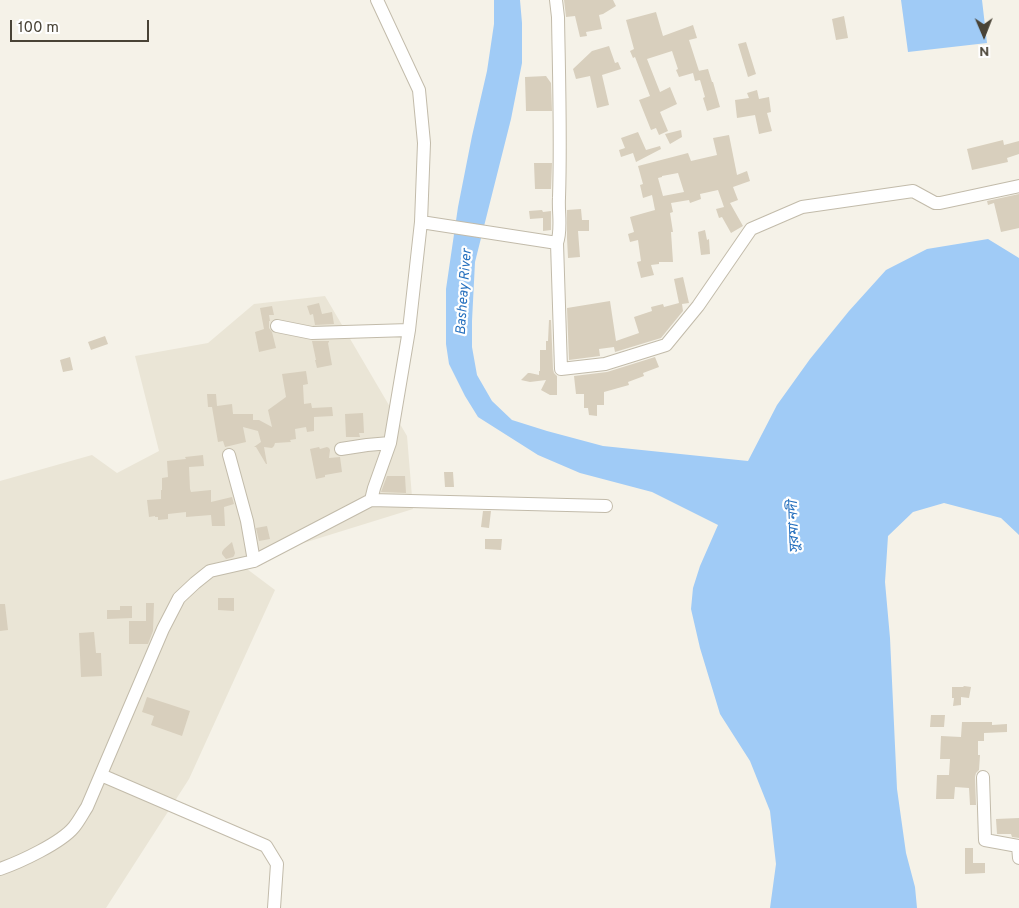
<!DOCTYPE html>
<html>
<head>
<meta charset="utf-8">
<style>
	body { margin:0 }
	#map { position:relative; width:1019px; height:908px; overflow:hidden; background:#f5f2e8; font-family:Overpass,sans-serif }
	canvas { display:block }
	.north { position:absolute; left:959px; top:10px; width:50px; height:50px; -webkit-text-stroke:4px #fff; paint-order:stroke; rotate:179deg; font-size:14px; font-weight:700; line-height:20px; text-align:center; color:#494336 }
	.north::after { content:''; display:block; margin:auto; width:18px; height:22px; background:#494336; clip-path:polygon(50% 0,100% 100%,50% 72%,0 100%) }
	.scale { position:absolute; left:10px; top:20px; width:139px; height:22px; box-sizing:border-box; border:2px solid #494336; border-top:0; padding-left:6px; font-size:15px; line-height:18px; white-space:nowrap; color:#494336; -webkit-text-stroke:4px #fff; paint-order:stroke }
</style>
</head>
<body>
<div id="map">
<canvas width="1019" height="908"></canvas>
<div class="north">N</div>
<div class="scale">100 m</div>
</div>
<script>
const context = document.querySelector('canvas').getContext('2d');
context.lineJoin = 'round';
function fillPath(path, color) { context.fillStyle = color; context.fill(path, 'evenodd'); }
function strokePath(path, color, width, dash) { context.strokeStyle = color; context.lineWidth = width; context.lineCap = dash ? 'butt' : 'round'; context.setLineDash(dash || []); context.stroke(path); }
function label(font, color, halo, rows, align = 'center') {
  context.font = font + ' Overpass,"Noto Sans Bengali",sans-serif'; context.lineWidth = 4.5; context.setLineDash([]); context.textBaseline = 'middle'; context.strokeStyle = halo; context.fillStyle = color; for (const [text, x, y, turn = 0] of rows) {
    context.save(); context.translate(x, y); context.rotate((+turn || 0) * Math.PI / 180); context.textAlign = isNaN(turn) ? turn : align; if (halo) context.strokeText(text, 0, 0); context.fillText(text, 0, 0); context.restore();
  }
}
fillPath(new Path2D(`
	M325,296l82,140 6,73 -174,54 36,27 -86,189 -83,129h-106v-427l92,-26 25,18 42,-22 -24,-95 73,-13 46,-39z`), '#eae5d6');
fillPath(new Path2D(`
	M494,0h26l2,23v40l-11,56 -36,143 -3,59v26l5,28 15,26 20,19 35,11 56,15 145,15 29,-56 33,-46 39,-48 37,-41 41,-21 61,-10 31,19v277l-18,-17 -57,-15 -31,9 -25,24 -3,46 5,56 7,151 9,64 9,34 2,21h-147l6,-44 -6,-53 -20,-50 -30,-47 -20,-66 -9,-39 2,-21 7,-22 18,-41 -66,-33 -72,-19 -42,-18 -60,-38 -13,-21 -16,-32 -3,-20v-55l12,-82 14,-71 15,-65 7,-47z
	M901,0h81l5,43 -79,9z`), '#a0cbf6');
fillPath(new Path2D(`
	M564,0h49l3,6 -13,8 -4,1 3,14 -16,3 1,4 -7,1 -5,-21 -9,1z
	M656,12l7,24 30,-11 4,13 -8,2 10,31h-1l10,-2 4,13h1l7,25 -13,4 -4,-13 2,-1 -5,-17 -5,1 -2,-8 -14,4 -3,-7 2,-1 -6,-18 -25,8 13,33 10,-5 7,17 -17,8 8,19 -9,4 -3,-7 -5,2 -12,-30 11,-4 -15,-39 -2,1 -3,-7 4,-2 -8,-29z
	M844,16l4,22 -12,2 -4,-21z
	M746,42l10,32 -8,3 -10,-33z
	M609,46l6,17 3,-1 3,7 -19,6 7,30 -12,3 -7,-32 -14,3 -3,-10 19,-18z
	M546,76l5,7 1,28h-26l-1,-34z
	M757,90l2,9 10,-2 2,15 -4,1 5,18 -13,3 -4,-19 -18,3 -2,-18 14,-2 -2,-5z
	M681,130l1,7 -12,7 -5,-10z
	M638,132l8,18 14,-4 1,3 -25,13 -3,-9 -12,4 -2,-7 6,-2 -4,-10z
	M729,135l8,40 10,-4 3,10 -17,6 5,13 -8,3 13,23 -12,7 -9,-16 -3,1 -3,-9 8,-2 -6,-17 -18,4 1,5 -11,4 -1,-3 -18,3 2,9 -3,1 3,19h-2l2,30h-14v2l-8,1 3,10 -13,3 -4,-16 4,-1 -3,-21 -8,2 -2,-8 6,-2 -4,-15 25,-7 -3,-15 -9,3 -3,-13 3,-1 -5,-18 50,-13 3,8 26,-6 -4,-17zM678,173l6,19 -21,4 -5,-18 4,-1v-1z
	M1003,140l1,5 15,-4v13l-12,4 1,4 -36,8 -5,-21z
	M534,163h18l-1,26h-16z
	M1019,194v34l-18,4 -7,-29 -6,2 -1,-4z
	M581,209l1,11h7v11h-11l2,26 -12,1 -1,-20v-28z
	M542,210l1,2 8,-1v19l-8,1v-13l-13,1 -1,-8z
	M705,230l2,10 2,-1 1,15 -9,1 -3,-23z
	M683,277l6,26 -7,1 1,7 -22,27 -46,14 -1,-5 -15,2 1,7 -31,4 -2,-52 43,-7 6,40 23,-8 -5,-16 18,-6 -1,-4 12,-3 1,3 15,-4 -5,-24z
	M319,303l3,11 10,-2 2,12 -19,1 -2,-11 -3,1 -3,-9z
	M272,306l2,9h-5l1,6h-1v7l3,4 4,16 -17,4 -4,-20 9,-3 -4,-21z
	M549,320h2l2,49 1,4 3,3v19h-7l-9,-5 5,-10 -16,2 -9,-2 7,-7h2l9,2v-4h1v-21h6v-9h2z
	M105,336l3,8 -17,6 -3,-8z
	M312,341h17v1l-1,1 4,22 -15,3 -2,-8h1z
	M70,357l3,13 -10,2 -3,-12z
	M655,357l4,10 -16,6 1,3 -16,6 1,3 -25,7v13h-7v11l-8,-1 -1,-7h-4v-14h-8l-2,-18 33,-4z
	M306,371l2,13 -5,1 1,19 7,-1 1,5 20,-1 1,9 -19,1v14l-7,1 -1,-5 -11,2 1,10 -6,1 1,2 -16,1 -1,3 -2,2 -8,-1 3,17h-1l-10,-17h-2l7,-5 -3,-11 -15,-4 3,15 -21,5 -2,-6 -5,1 -6,-35h-4l-1,-13h9l1,12 15,-2 1,10h20v6h6l13,7 -4,-17 18,-13 -4,-23z
	M363,413l1,20h-5l1,4h-14l-1,-23z
	M319,447l1,2 7,-2 2,1 1,2 -1,8 11,-1 2,15 -17,3v2l-9,2 -6,-30z
	M203,455l1,11 -15,1 1,22 1,3 20,-2v12l21,-5 2,7 -10,3 1,19h-13l-1,-11 -25,2v-5l-18,2v5l-10,1v-3h-3v-1l-6,1 -2,-17 14,-1v-9h1v-12l6,-1 -1,-16 19,-2 -1,-2z
	M444,472h9l1,15h-9z
	M387,476h18l1,17 -25,-1z
	M483,511h8l-2,17 -8,-1z
	M267,526l3,13 -11,2 -3,-13z
	M485,539h17l-1,11 -16,-1z
	M232,542l3,11 -1,3 -1,1 -7,2 -4,-5v-2l2,-3z
	M218,598h16v13l-16,-1z
	M146,603h8l-1,28 -5,13h-19v-23h17z
	M0,604h5l3,26 -8,1z
	M120,606h12v12l-25,1v-9h13z
	M94,632l2,21h5l1,23 -21,1 -2,-44z
	M964,686l7,1 -2,11 -8,-1v8l-8,1 1,-8h-2v-11h11z
	M147,697l43,14 -8,25 -31,-11 3,-9 -12,-4z
	M931,715h14l-1,12h-14z
	M962,722h30v3l15,-1v8l-23,1v8h-6v14h2l-1,15 -3,3 -1,4 1,28h-6l-1,-17 -14,-1 -1,12h-18l1,-24h12l1,-16h-10l1,-23 20,1z
	M1019,818v20l-7,-1 -1,-3h-14l-1,-15z
	M965,848h8v15h12v10l-20,1z`), '#d8cfbd');
const minor = new Path2D(`
	M421,222l136,21c5,-14 1,-31 2,-45 2,-61 0,-121 -1,-181l-2,-17
	M557,243l4,126 44,-5 61,-19 32,-39 53,-77 51,-22 111,-16 22,12h5l79,-17
	M277,326l35,7 97,-3
	M341,449l26,-4 23,-2
	M229,455l18,66 7,40
	M371,500l235,6
	M101,775l165,71 11,18 -3,44
	M983,777l2,63 33,6 1,12
	M0,869c20,-7 61,-26 74,-42 5,-6 9,-14 13,-20l76,-178 16,-31 16,-15 15,-12 44,-10 117,-61 3,-12 16,-45 19,-113 12,-108 3,-79 -5,-53 -42,-90`);
strokePath(minor, '#c2bbaa', 14);
strokePath(minor, '#fff', 12);
label('italic 14px', '#2670be', '#fff', [
	["Basheay River",465,292,-86],
	["সুরমা নদী",795,527,-92]
]);
</script>
</body>
</html>
